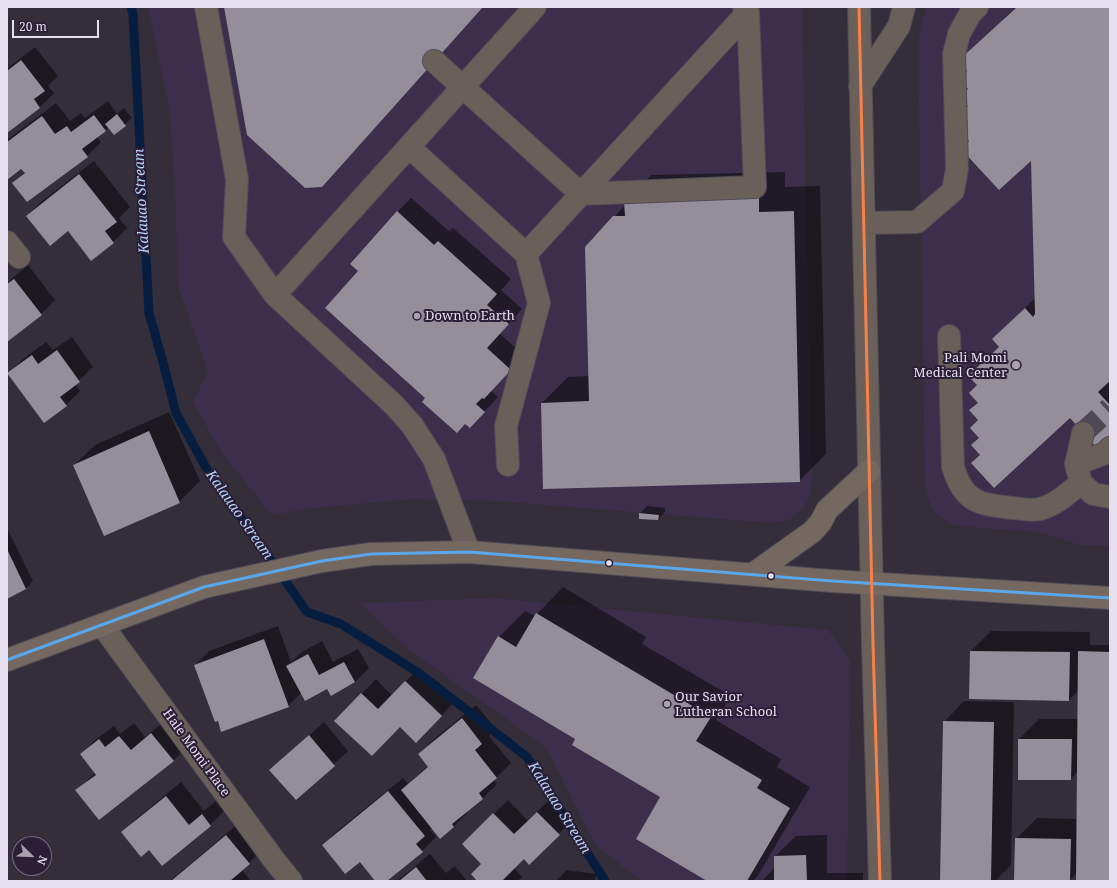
<!DOCTYPE html>
<html>
<head>
<meta charset="utf-8">
<style>
	body { margin:0 }
	#map { position:relative; width:1117px; height:888px; overflow:hidden; background:#342e3b; font-family:"Noto Serif",serif }
	canvas { display:block }
	.frame { position:absolute; inset:0; border:8px solid #e6dfef; pointer-events:none }
	.north { position:absolute; left:12px; top:836px; width:40px; height:40px; box-sizing:border-box; background:#2a1f36; border:1px solid #756c80; border-radius:50%; rotate:113deg; font-size:11px; font-weight:700; line-height:16px; text-align:center; color:#e6dfef }
	.north::after { content:''; display:block; margin:auto; width:14px; height:18px; background:#a8a1b0; clip-path:polygon(50% 0,100% 100%,50% 72%,0 100%) }
	.scale { position:absolute; left:12px; top:20px; width:87px; height:18px; box-sizing:border-box; border:2px solid #e6dfef; border-top:0; padding-left:5px; font-size:12px; line-height:14px; white-space:nowrap; color:#e6dfef; -webkit-text-stroke:3px #2a1f36; paint-order:stroke }
</style>
</head>
<body>
<div id="map">
<canvas width="1117" height="888"></canvas>
<div class="frame"></div>
<div class="north">N</div>
<div class="scale">20 m</div>
</div>
<script>
const context = document.querySelector('canvas').getContext('2d');
context.lineJoin = 'round';
function fillPath(path, color) { context.fillStyle = color; context.fill(path, 'evenodd'); }
function strokePath(path, color, width, dash) { context.strokeStyle = color; context.lineWidth = width; context.lineCap = dash ? 'butt' : 'round'; context.setLineDash(dash || []); context.stroke(path); }
function label(font, color, halo, rows, align = 'center') {
  context.font = font + ' "Noto Serif",serif'; context.lineWidth = 4; context.setLineDash([]); context.textBaseline = 'middle'; context.strokeStyle = halo; context.fillStyle = color; for (const [text, x, y, turn = 0] of rows) {
    context.save(); context.translate(x, y); context.rotate((+turn || 0) * Math.PI / 180); context.textAlign = isNaN(turn) ? turn : align; if (halo) context.strokeText(text, 0, 0); context.fillText(text, 0, 0); context.restore();
  }
}
fillPath(new Path2D(`
	M148,7h654l10,475 -3,16 -6,11 -14,11 -17,3 -277,-22 -81,-2 -69,6 -40,4 -33,6 -50,-62 -29,-51 15,-31 -30,-85 -3,-97 -6,-82z
	M927,7h183v539l-30,-1 -40,-13 -72,-5 -18,-3 -13,-9 -8,-13 -4,-15 -7,-444 4,-22z
	M494,598l334,32 22,30 -3,221h-206l-46,-37 -49,-97 -137,-97 -48,-47z`), '#3d2f4b');
fillPath(new Path2D(`
	M1016,7h94v427l-40,-17 -89,38 -3,-70 -8,-9 30,-30 -7,-7 43,-42 -4,-138 -62,-18 -2,-70 -8,-10z
	M35,47l23,29 -10,10 6,7 -14,14 -33,25v-66l1,2z
	M108,101l9,13 7,-6 8,10 -18,16 -5,-7 -12,10 4,5 -14,14 -74,27 12,-11 -3,-4 -15,11v-39l49,-37 14,18 11,-8 4,5z
	M94,161l36,46 -11,11 8,10 -14,14 -45,-12 -41,-14 14,-14z
	M785,172v15l35,-1 6,268 -27,27 -257,-78 26,-26 21,-1 25,-159 11,-12v-3l26,-27z
	M411,198l38,33 4,-3 58,51 -10,11 21,19 -22,25 24,21 -33,36 7,6 -28,30 -43,-29 -68,-127 38,-59z
	M28,265l27,35 -14,14 -34,27v-58z
	M72,337l21,30 -18,17 5,7 -14,14 -57,-32 14,-14 23,-17 7,8z
	M169,412l31,69 -21,21 -105,-37 21,-20z
	M647,506l18,2v4l-7,7 -18,-6z
	M7,528l26,53 -7,7 -19,9z
	M563,587l83,50 -4,7 89,52 -15,24 65,39 -4,8 33,20 -53,90 -4,4h-44l-48,-84 -82,-62 -80,-98 26,-26 10,5z
	M278,626l13,36 11,-10 20,-11 11,21 25,-13 11,19 -14,14 -54,11 -13,13 -70,14 -23,-55 14,-14z
	M991,631l99,1v13h20v236h-10v-2l-22,-7 -8,8 -54,-41 21,-21 41,1v-48l-7,8 -52,-40 20,-20h39l1,-29 -10,10 -98,-49z
	M419,668l36,33 -13,14 -36,-34z
	M376,679l16,17 8,30 -64,-5z
	M964,701l50,1 -3,163 -16,16h-54l3,-159z
	M476,705l20,24 -7,7 22,27 -17,17 3,4 -14,14 -17,13 1,2 -14,14 -21,1 -2,2 6,7 -14,14 -36,30h-10l-16,-20 -37,-16 14,-14 66,-53 5,6 20,-18 -9,-12 14,-14z
	M166,720l21,27 -14,14 -96,29 18,-17 -14,-19 14,-14 19,-14 6,8 14,-11 11,14z
	M324,722l24,29 -52,48 -25,-29z
	M181,782l23,29 12,-10 8,10 -14,14 -61,24 -26,-17 14,-14z
	M551,798l22,22 -44,43 -5,-5 -10,10 8,9 -4,4h-40l4,-17 -19,-20 45,-44 20,21z
	M240,822l23,27 -21,21 8,10 -1,1h-79z
	M827,835v38h36v8h-101l13,-14v-11l21,-20z
	M430,854l16,19 9,-7 12,15h-70z
	M567,870l29,4 -1,7h-39z`), '#0007');
strokePath(new Path2D(`
	M131,7l2,7 16,299 15,53 12,47 29,53 102,146 34,12 78,49 108,84 78,124`), '#061d3f', 9);
fillPath(new Path2D(`
	M224,7h259l-161,180 -17,1 -58,-53z
	M1017,7h93v374l-12,11 12,13v30l-13,13 -27,-30 -76,70 -23,-25 9,-8 -9,-10 8,-7 -9,-10 8,-8 -9,-10 9,-7 -9,-10 8,-8 -9,-9 31,-29 -7,-8 33,-31 8,9 2,-3 -4,-153 -32,29 -38,-41 8,-8 -9,-10 8,-8 -9,-9 9,-8 -9,-9 9,-8 -9,-10 8,-8 -9,-10z
	M21,60l24,31 -11,8 6,9 -33,25v-62z
	M117,114l9,12 -12,9 -9,-11z
	M94,115l12,16 -24,18 6,8 -61,45 -15,-19 13,-10 -4,-4 -14,11v-38l35,-26 13,18 12,-8 4,6z
	M79,174l38,48 -12,9 9,12 -23,18 -23,-30 -18,15 -24,-30z
	M759,198v14l35,-1 6,271 -257,7 -2,-86 48,-2 -4,-154 28,-31h12l-1,-15z
	M397,211l37,34 4,-4 59,53 -10,11 22,19 -22,24 24,22 -27,29 -2,-1 -6,6 9,8 -15,16 -5,-4 -8,9 -35,-31 3,-4 -100,-90 33,-37 -8,-7z
	M14,279l28,36 -35,27v-58z
	M57,350l23,32 -20,15 7,9 -23,17 -37,-50 25,-18 6,9z
	M149,431l31,72 -76,33 -31,-71z
	M639,513l20,2 -1,5 -19,-1z
	M7,549l19,40 -19,10z
	M536,613l175,104 -15,24 66,39 -5,8 33,20 -43,73h-40l-71,-42 24,-42 -88,-52 3,-6 -102,-61 25,-42 18,11z
	M264,639l25,68 -68,25 -3,-11 -3,1 -21,-57z
	M970,651l100,1 -1,49 -100,-2z
	M1078,651l32,1v229l-34,-1z
	M308,654l11,21 25,-13 11,20 -24,14 -4,-7 -22,12 -19,-35z
	M405,681l37,35 -26,27 -16,-16 -28,29 -38,-35 27,-28 17,16z
	M462,718l20,26 -7,6 22,28 -18,15 4,6 -31,25 2,3 -14,12 -39,-49 27,-23 -10,-13z
	M943,721l51,1 -3,159h-51z
	M151,733l23,28 -75,59 -24,-30 21,-15 -16,-21 19,-15 6,8 14,-11 12,14z
	M309,735l26,31 -39,34 -27,-30z
	M1018,739h54l-1,41h-53z
	M388,791l37,45 -9,8 7,8 -36,29h-12l-15,-19 -15,12 -23,-29z
	M166,796l23,29 13,-11 9,12 -49,40 -13,-16 -8,7 -20,-25z
	M537,812l23,23 -31,30 -5,-6 -22,22h-25l-6,-7 10,-10 -19,-20 31,-31 21,21z
	M226,835l24,29 -20,17h-59z
	M1015,838l56,1 -1,42 -56,-1z
	M806,855l1,26h-33v-25z
	M416,867l11,14h-28z`), '#938e9a');
strokePath(new Path2D(`
	M1083,433l27,-25`), '#4f4956', 22, [22, 11]);
const minor = new Path2D(`
	M206,7l31,172 -3,58 41,58 119,110 18,20 22,34 35,93
	M859,7l14,637 7,237
	M434,61l147,133 174,-7 -7,-175
	M860,86l39,-60 5,-19
	M409,147l117,107 13,49 -33,123 2,39
	M864,223l53,-1 36,-31 4,-22 -3,-115 5,-20 11,-20 7,-7
	M7,242l12,15
	M526,254l222,-242 -4,-5
	M275,295l260,-288
	M949,336l4,131c11,36 26,37 60,41 8,1 19,3 27,1 16,-4 28,-16 41,-26
	M1110,448l-4,5 -30,11 5,19 12,11 17,3
	M1076,464l7,-31
	M102,625l172,235 17,21`);
const major = new Path2D(`
	M753,574l59,-42 9,-10 6,-12 42,-39
	M7,660l197,-73 118,-26 49,-7 98,-2 363,29 278,17`);
strokePath(minor, '#504b57', 24);
strokePath(major, '#504b57', 24);
strokePath(minor, '#6a5f59', 22);
strokePath(major, '#756861', 22);
strokePath(new Path2D(`
	M7,660l197,-73 118,-26 49,-7 98,-2 363,29 278,17`), '#5aa8eb', 3);
strokePath(new Path2D(`
	M859,7l14,637 7,237`), '#f78048', 3);
for (const [x, y, r, color] of [
	[417,316,4,"#a8a1b0"],
	[1016,365,5,"#a8a1b0"],
	[609,563,3.5,"#e6dfef"],
	[771,576,3.5,"#e6dfef"],
	[667,704,4,"#a8a1b0"]
]) { const dot = new Path2D(); dot.arc(x, y, r, 0, 2 * Math.PI); context.fillStyle = color; context.fill(dot); strokePath(dot, '#2a1f36', 1.5); }
label('13px', '#e6dfef', '#2a1f36', [
	["Down to Earth",425,316],
	["Pali Momi",1007,358,"right"],
	["Medical Center",1007,373,"right"],
	["Our Savior",675,697],
	["Lutheran School",675,712]
], 'left');
label('13px', '#e6dfef', '#2a1f36', [
	["Hale Momi Place",196,753,54]
]);
label('italic 14px', '#b6d3fa', '#2a1f36', [
	["Kalauao Stream",142,201,-93],
	["Kalauao Stream",239,515,55],
	["Kalauao Stream",559,808,58]
]);
</script>
</body>
</html>
